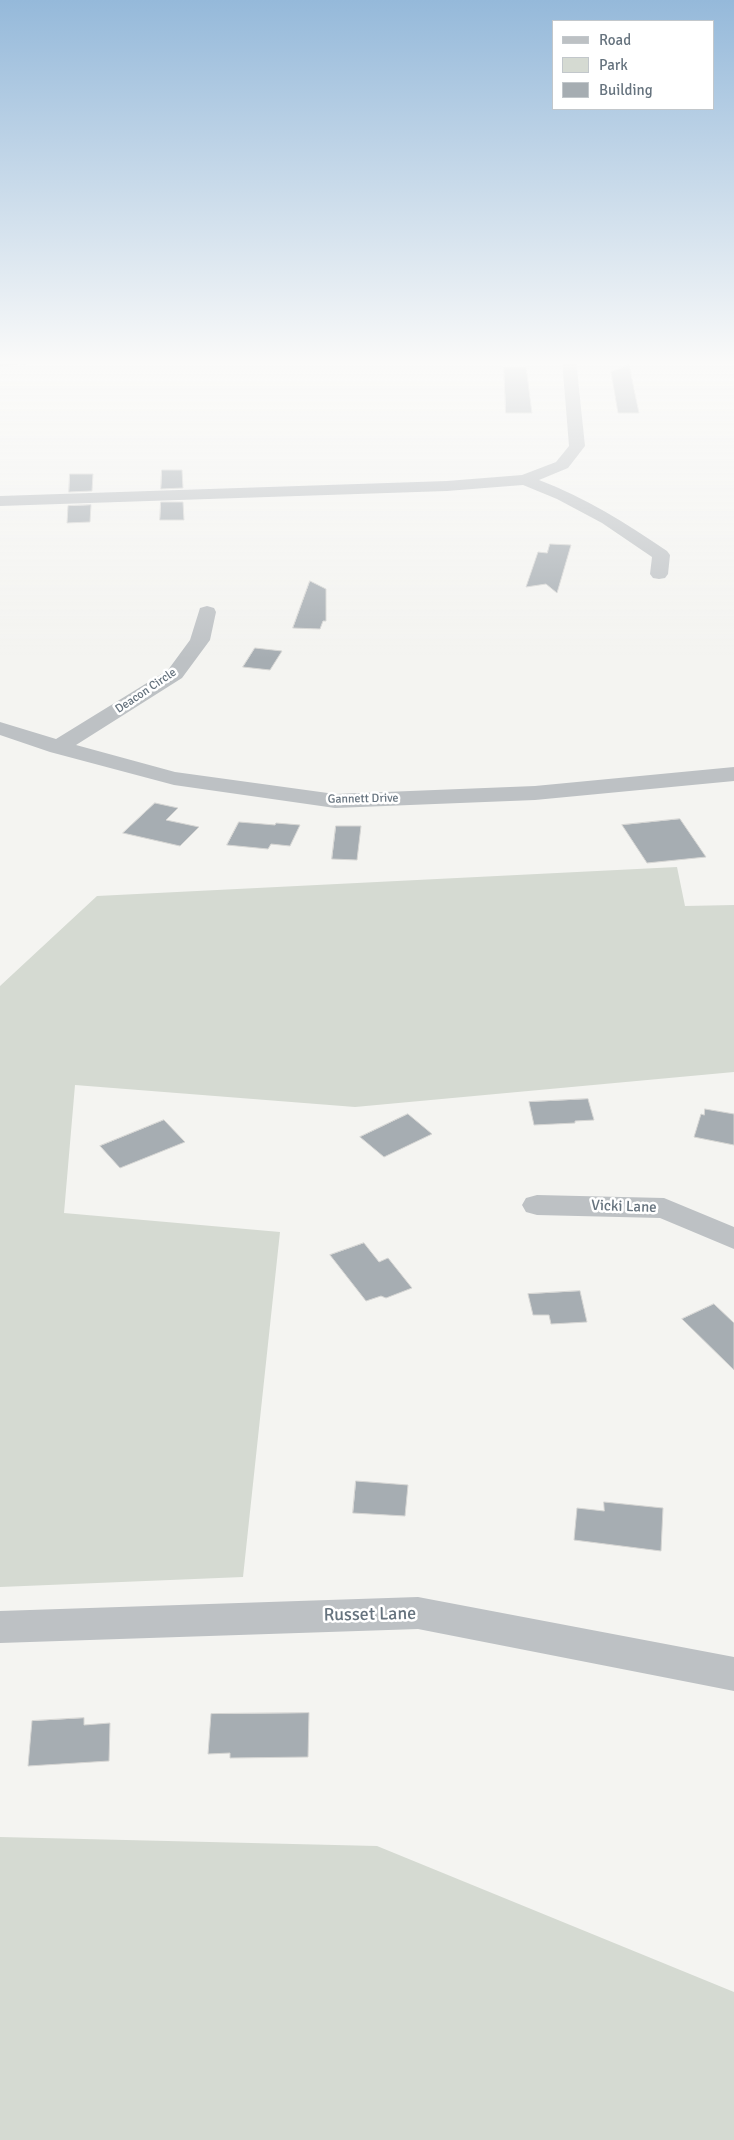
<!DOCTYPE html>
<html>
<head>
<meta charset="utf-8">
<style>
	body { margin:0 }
	#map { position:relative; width:734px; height:2140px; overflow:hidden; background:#f4f4f1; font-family:Signika,sans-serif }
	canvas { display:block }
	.legend { position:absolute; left:552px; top:20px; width:162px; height:90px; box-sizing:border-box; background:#fff; border:1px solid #c2c7cb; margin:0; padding:6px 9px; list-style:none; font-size:15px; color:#66737e }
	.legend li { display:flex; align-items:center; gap:10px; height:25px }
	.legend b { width:25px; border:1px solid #c2c7cb }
</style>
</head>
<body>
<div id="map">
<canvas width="734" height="2140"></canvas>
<ul class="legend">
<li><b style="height:6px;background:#bdc1c4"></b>Road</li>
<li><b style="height:14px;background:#d5dad2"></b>Park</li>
<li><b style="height:14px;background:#a6adb2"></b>Building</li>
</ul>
</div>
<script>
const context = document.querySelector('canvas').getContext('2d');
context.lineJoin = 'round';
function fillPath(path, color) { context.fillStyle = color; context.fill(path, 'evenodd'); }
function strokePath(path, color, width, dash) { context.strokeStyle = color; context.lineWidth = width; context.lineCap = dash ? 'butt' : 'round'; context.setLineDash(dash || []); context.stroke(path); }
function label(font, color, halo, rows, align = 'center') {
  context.font = font + ' Signika,sans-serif'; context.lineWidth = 5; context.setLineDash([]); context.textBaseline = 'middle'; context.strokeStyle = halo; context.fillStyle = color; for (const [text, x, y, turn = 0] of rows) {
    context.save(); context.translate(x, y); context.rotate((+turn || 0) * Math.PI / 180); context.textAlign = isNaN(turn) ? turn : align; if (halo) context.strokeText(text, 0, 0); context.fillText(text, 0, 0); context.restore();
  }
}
fillPath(new Path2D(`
	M677,867l8,39 49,-1v167l-379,35 -280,-22 -11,128 216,19 -37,345 -243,10v-601l97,-90z
	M0,1837l377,9 357,146v148h-734z`), '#d5dad2');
const building = new Path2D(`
	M629,365l10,48h-21l-7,-41z
	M504,367h22l6,46h-26z
	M162,470h20l1,18 -22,1z
	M70,474h23l-1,17 -23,1z
	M161,502h22l1,18h-24z
	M91,505l-1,17 -23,1 1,-17z
	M550,544l21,1 -14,48 -11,-9 -20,3 12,-35 9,1z
	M310,581l16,8v32h-3l-3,8 -27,-1z
	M255,648l27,3 -12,19 -27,-3z
	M155,803l23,5 -12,12 33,7 -19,19 -57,-13z
	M680,819l26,38 -59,6 -25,-38z
	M239,822l36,3 1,-2 24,2 -10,21 -19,-2 -3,5 -41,-4z
	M336,826h25l-4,34 -25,-1z
	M588,1099l6,21 -19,1v2l-41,2 -5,-23z
	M705,1109l29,5v31l-40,-8 7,-23 3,1z
	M408,1114l24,20 -48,23 -24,-20z
	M164,1120l21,22 -65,26 -20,-22z
	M364,1243l15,19 9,-4 24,30 -26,10 -5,-2 -15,5 -36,-46z
	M580,1291l7,31 -36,2 -2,-9h-16l-5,-21z
	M714,1304l20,19v47l-52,-51z
	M356,1481l52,4 -3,31 -52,-3z
	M604,1502l59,6 -2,43 -87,-11 3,-32 27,3z
	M309,1713l-1,44 -78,1v-5l-22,1 3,-40z
	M84,1718v7l26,-2 -1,38 -81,5 4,-45z`);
fillPath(building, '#a6adb2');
strokePath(building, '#d5d5d3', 1);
fillPath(new Path2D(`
	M0,360h35l-7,4 -28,2z
	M562,360h14l9,86 -17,22 -29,12c47,18 87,43 128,71l3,4 -2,19 -3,4 -6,1 -6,-1 -3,-4 2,-17 -50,-34 -45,-24 -34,-14 -76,6 -447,15v-10l447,-15 75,-6 34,-13 13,-16z
	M207,606l7,2 2,4 -6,28 -28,38 -106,67 99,27 160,22 200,-8 199,-19v14l-199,19 -200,8 -161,-23 -124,-33 -50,-17v-13l56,17 112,-69 22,-30 10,-32z
	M537,1195l127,3 70,29v22l-74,-31 -123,-3 -11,-3 -4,-7 4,-7z
	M418,1597l316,60v34l-316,-62 -418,14v-32z`), '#bdc1c4');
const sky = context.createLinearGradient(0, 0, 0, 659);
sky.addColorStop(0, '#95b9da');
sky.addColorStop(0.55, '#fafaf9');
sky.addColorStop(1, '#fafaf900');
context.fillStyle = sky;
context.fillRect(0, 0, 734, 659);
label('12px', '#66737e', '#fff', [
	["Deacon Circle",146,691,-34],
	["Gannett Drive",363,799,-1]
]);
label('15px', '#66737e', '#fff', [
	["Vicki Lane",624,1207,2]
]);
label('18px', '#66737e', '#fff', [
	["Russet Lane",370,1615,-1]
]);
</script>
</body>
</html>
